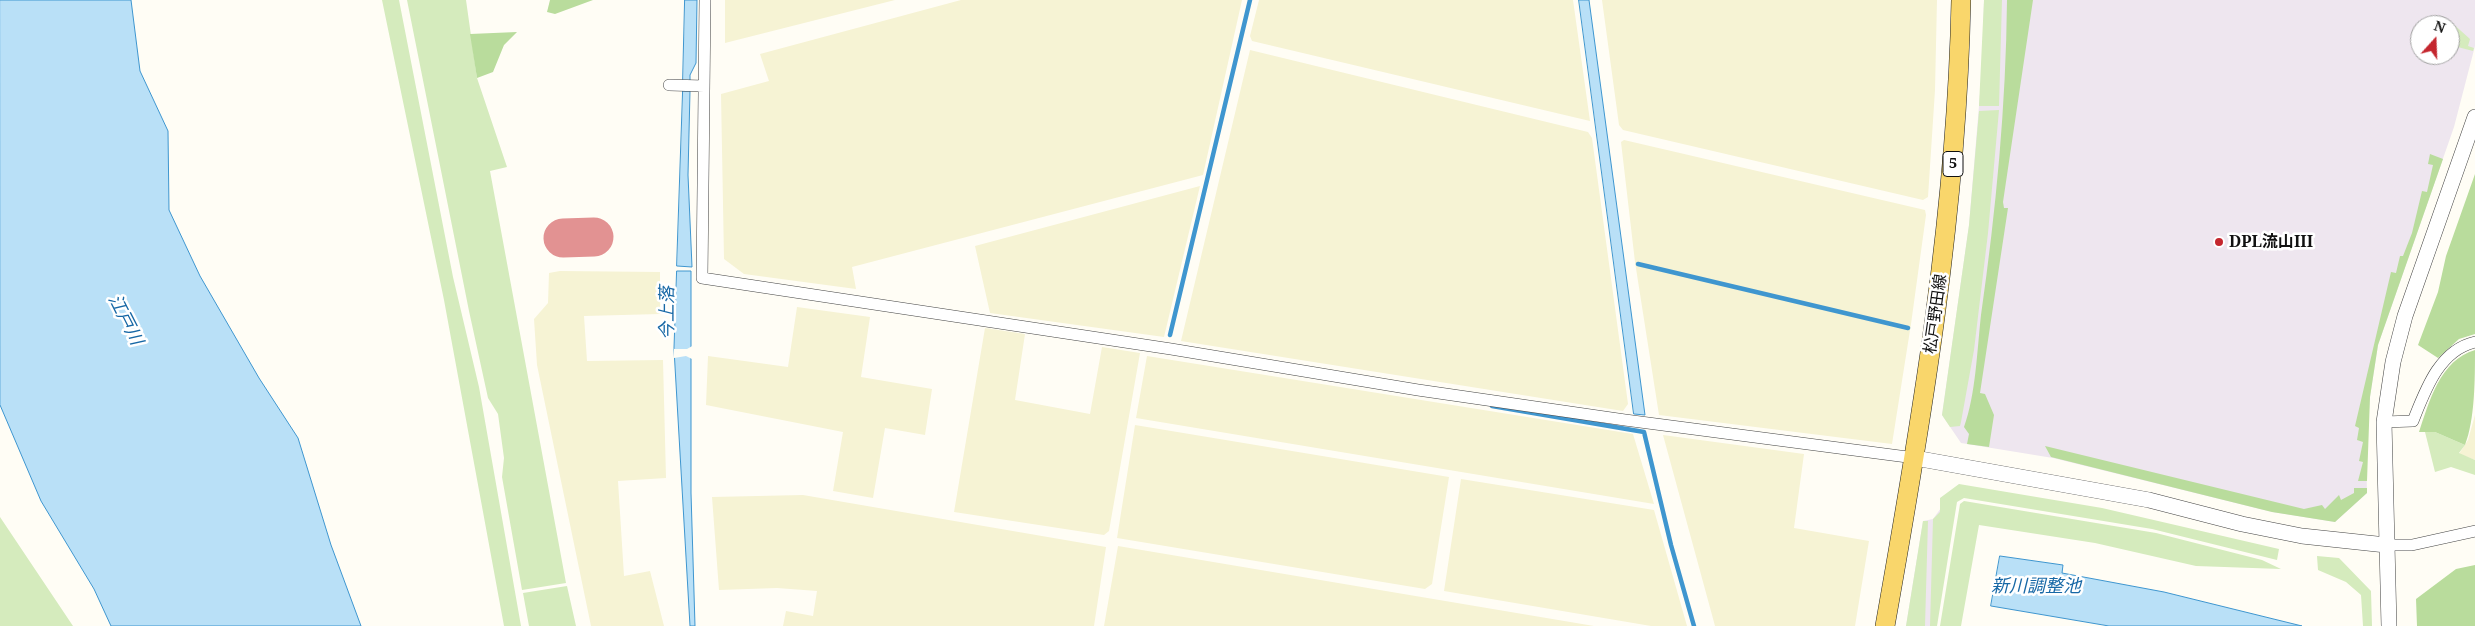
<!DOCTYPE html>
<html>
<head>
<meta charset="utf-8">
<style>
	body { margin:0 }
	#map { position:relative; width:2475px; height:626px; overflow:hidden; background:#fffdf5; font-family:"Noto Serif",serif }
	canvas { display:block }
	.north { position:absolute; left:2410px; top:15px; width:50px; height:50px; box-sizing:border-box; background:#fff; border:1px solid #a0a0a0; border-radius:50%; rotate:20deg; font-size:14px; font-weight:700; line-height:20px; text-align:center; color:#111 }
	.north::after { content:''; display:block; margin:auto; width:18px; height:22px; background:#c4262e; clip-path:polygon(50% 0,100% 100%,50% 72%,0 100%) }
</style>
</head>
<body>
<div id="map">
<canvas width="2475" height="626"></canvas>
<div class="north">N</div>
</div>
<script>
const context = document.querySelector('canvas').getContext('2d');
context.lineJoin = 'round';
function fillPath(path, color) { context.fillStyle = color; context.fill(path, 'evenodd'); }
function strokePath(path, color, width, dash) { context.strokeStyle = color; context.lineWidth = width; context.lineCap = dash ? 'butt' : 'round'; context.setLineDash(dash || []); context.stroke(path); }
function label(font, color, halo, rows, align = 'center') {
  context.font = font + ' "Noto Serif","Noto Sans JP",serif'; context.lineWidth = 5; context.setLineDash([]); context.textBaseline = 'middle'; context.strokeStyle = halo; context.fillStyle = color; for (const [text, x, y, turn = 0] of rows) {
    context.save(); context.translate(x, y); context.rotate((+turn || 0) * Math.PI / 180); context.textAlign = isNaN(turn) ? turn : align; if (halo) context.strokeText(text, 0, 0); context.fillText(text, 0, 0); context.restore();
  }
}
fillPath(new Path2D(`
	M1984,0h491v46l-21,81 -76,218 -8,52 -4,51 1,45 -32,29 -63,-10 -219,-54 -92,-15 -19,-28 27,-190 13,-155zM2420,25h30v30h-30z
	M1941,508l-4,118h-31l17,-105 10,-2z`), '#eee6ef');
fillPath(new Path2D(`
	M725,0h170l-170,43z
	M961,0h281l-39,175 -351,92 4,22 -112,-15 -20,-15 -3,-165 48,-13 -9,-27z
	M1259,0h314l17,121 -338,-80 -2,-5z
	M1602,0h335l-2,90 -7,107 -5,3 -300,-70 -4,-5z
	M1250,50l338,82 4,6 36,266 -5,7 -442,-70z
	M1624,140l301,70 1,5 -15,109 -19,120 -233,-29 -24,-153 -14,-120z
	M1200,186l-36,151 -174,-24 -15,-67z
	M560,271l100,1v42l-76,2 3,45 76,-1 3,118 -48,3 6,95 26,-5 14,55h-73l-54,-261 -3,-46 14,-16 1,-30z
	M797,307l73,10 -9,60 71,12 -7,46 -40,-7 -12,70 -40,-7 10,-59 -137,-27 2,-49 80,11z
	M985,328l40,6 -10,66 75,14 12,-67 38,6 -31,178 -5,4 -150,-23z
	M1147,356l486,78 21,70 -518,-86z
	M2475,415v45l-16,-6 9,-14z
	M1135,425l314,52 -17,107 -7,5 -308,-51z
	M1663,435l141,19 -10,74 75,13 -14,85h-140z
	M1461,479l193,31 33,116h-36l-207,-35z
	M803,495l303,52 -12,79h-311l3,-15 27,5 4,-25 -40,-3 -58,2 -7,-93z
	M1118,546l476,80h-490z`), '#f6f3d4');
fillPath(new Path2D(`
	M382,0h17l54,277 26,110 42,239h-17l-60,-326z
	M407,0h59l11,78 30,89 -17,4 76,412 -44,7 -20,-113 2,-19 -6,-44 -10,-16 -19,-87z
	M1984,0h18l-3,106h-20z
	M2437,19l14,3 19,17 -2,7 6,2 -1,3 -23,-6v-20z
	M1999,110l-11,123 -14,117 -13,72 -1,4 -10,1 -8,-12 27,-190 10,-114z
	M2425,432h10l30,13 -6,8 16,7v15l-24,-8 -16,5z
	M1959,484l143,24 177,41 -2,11 -125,-31 -188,-31 -7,4 -20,124h-7l3,-107 7,-7v-14z
	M1964,501l192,32 106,27 19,9 -85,-3 -101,-23 -116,-18 -18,101h-21l20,-122z
	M0,517l73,109h-73z
	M1923,521h5l-3,105h-19z
	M2317,556l22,2 32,33 1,35h-9l-2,-31 -15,-13 -28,-12z
	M567,586l9,40h-47l-6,-33z`), '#d5ebbd');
fillPath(new Path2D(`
	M550,0h43l-38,14 -8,-2z
	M2007,0h26l-30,202 1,6h4l-28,185 5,1 9,21 -5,32 -22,-3 2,-10 -5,-7c12,-33 13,-77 17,-112 15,-105 25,-209 26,-315z
	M517,32l-13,13 -11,27 -16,6 -7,-44z
	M2430,154l13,5 -65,186 -8,52 -3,84h-13h4l5,-19 -4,-1 4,-19 -6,-2 2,-12 -4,-2 36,-154 5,1 4,-17h3l9,-23 10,-42 5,1 6,-27 -5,-1z
	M2475,174v160l-16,5 -21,19 -20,-13 20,-53 8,-36z
	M2475,350c0,28 0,70 -10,95l-30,-13h-16c10,-30 21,-72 56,-82z
	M2045,446l259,63 18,-4 3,4 14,-14 2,5 13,-7v-5h13v5l-32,29 -63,-10 -221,-55z
	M2475,565v61h-58l-1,-27 40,-30z`), '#b9dc9c');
const water = new Path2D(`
	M0,0h131l9,71 28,60 1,79 31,66 59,102 39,60 33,107 30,81h-250l-17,-37 -53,-88 -41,-96z
	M685,0h12l-1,63 -6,12v6h-7z
	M1579,0h10l56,415 -11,-1z
	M683,91h7l-2,84 4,92 -15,-1z
	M677,271h14v222l4,133h-5l-16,-277z
	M2000,556l63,9 -1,8 102,19 138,34h-193l-118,-20z`);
fillPath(water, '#b9e0f7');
strokePath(water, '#3f96cf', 1);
fillPath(new Path2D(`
	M694,345v15l-8,-4 -12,2v-9h13z`), '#fffdf5');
strokePath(new Path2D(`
	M1638,264l270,64
	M1170,335l80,-335
	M1492,406l152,26 27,113 23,81`), '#3f96cf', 4.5);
strokePath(new Path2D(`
	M563,238l31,-1`), '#e29292', 39);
const minor = new Path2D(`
	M705,0l-3,278 469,71 247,41 207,30 290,38
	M669,85l35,1
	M2384,422l29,-1c12,-30 26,-71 62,-79
	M2386,545h26l63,-14`);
const tertiary = new Path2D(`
	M1915,458l234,42 93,24 60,12 84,9
	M2389,626l-5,-204 9,-60 12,-46 70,-199`);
const primary = new Path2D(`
	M1885,626c37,-208 72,-415 76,-626`);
strokePath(minor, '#444', 12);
strokePath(tertiary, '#444', 16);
strokePath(primary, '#222', 20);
strokePath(minor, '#fff', 11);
strokePath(tertiary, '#fff', 15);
strokePath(primary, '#f9d66b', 19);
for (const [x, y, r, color] of [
	[2219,242,5,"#c4262e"]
]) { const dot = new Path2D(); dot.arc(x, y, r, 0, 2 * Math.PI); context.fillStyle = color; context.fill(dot); strokePath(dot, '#fff', 2); }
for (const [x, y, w] of [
	[1953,164,20]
]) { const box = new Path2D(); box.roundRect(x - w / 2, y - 12.5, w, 25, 4); context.fillStyle = '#fff'; context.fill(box); strokePath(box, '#111', 1); }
label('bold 15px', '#111', null, [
	["5",1953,164]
]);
label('bold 16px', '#111', '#fff', [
	["DPL流山III",2229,242]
], 'left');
label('16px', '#111', '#fff', [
	["松戸野田線",1936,314,-82]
]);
label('italic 18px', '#1768a6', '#fff', [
	["今上落",668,313,-90],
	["江戸川",125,320,63],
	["新川調整池",2036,587]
]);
</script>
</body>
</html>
